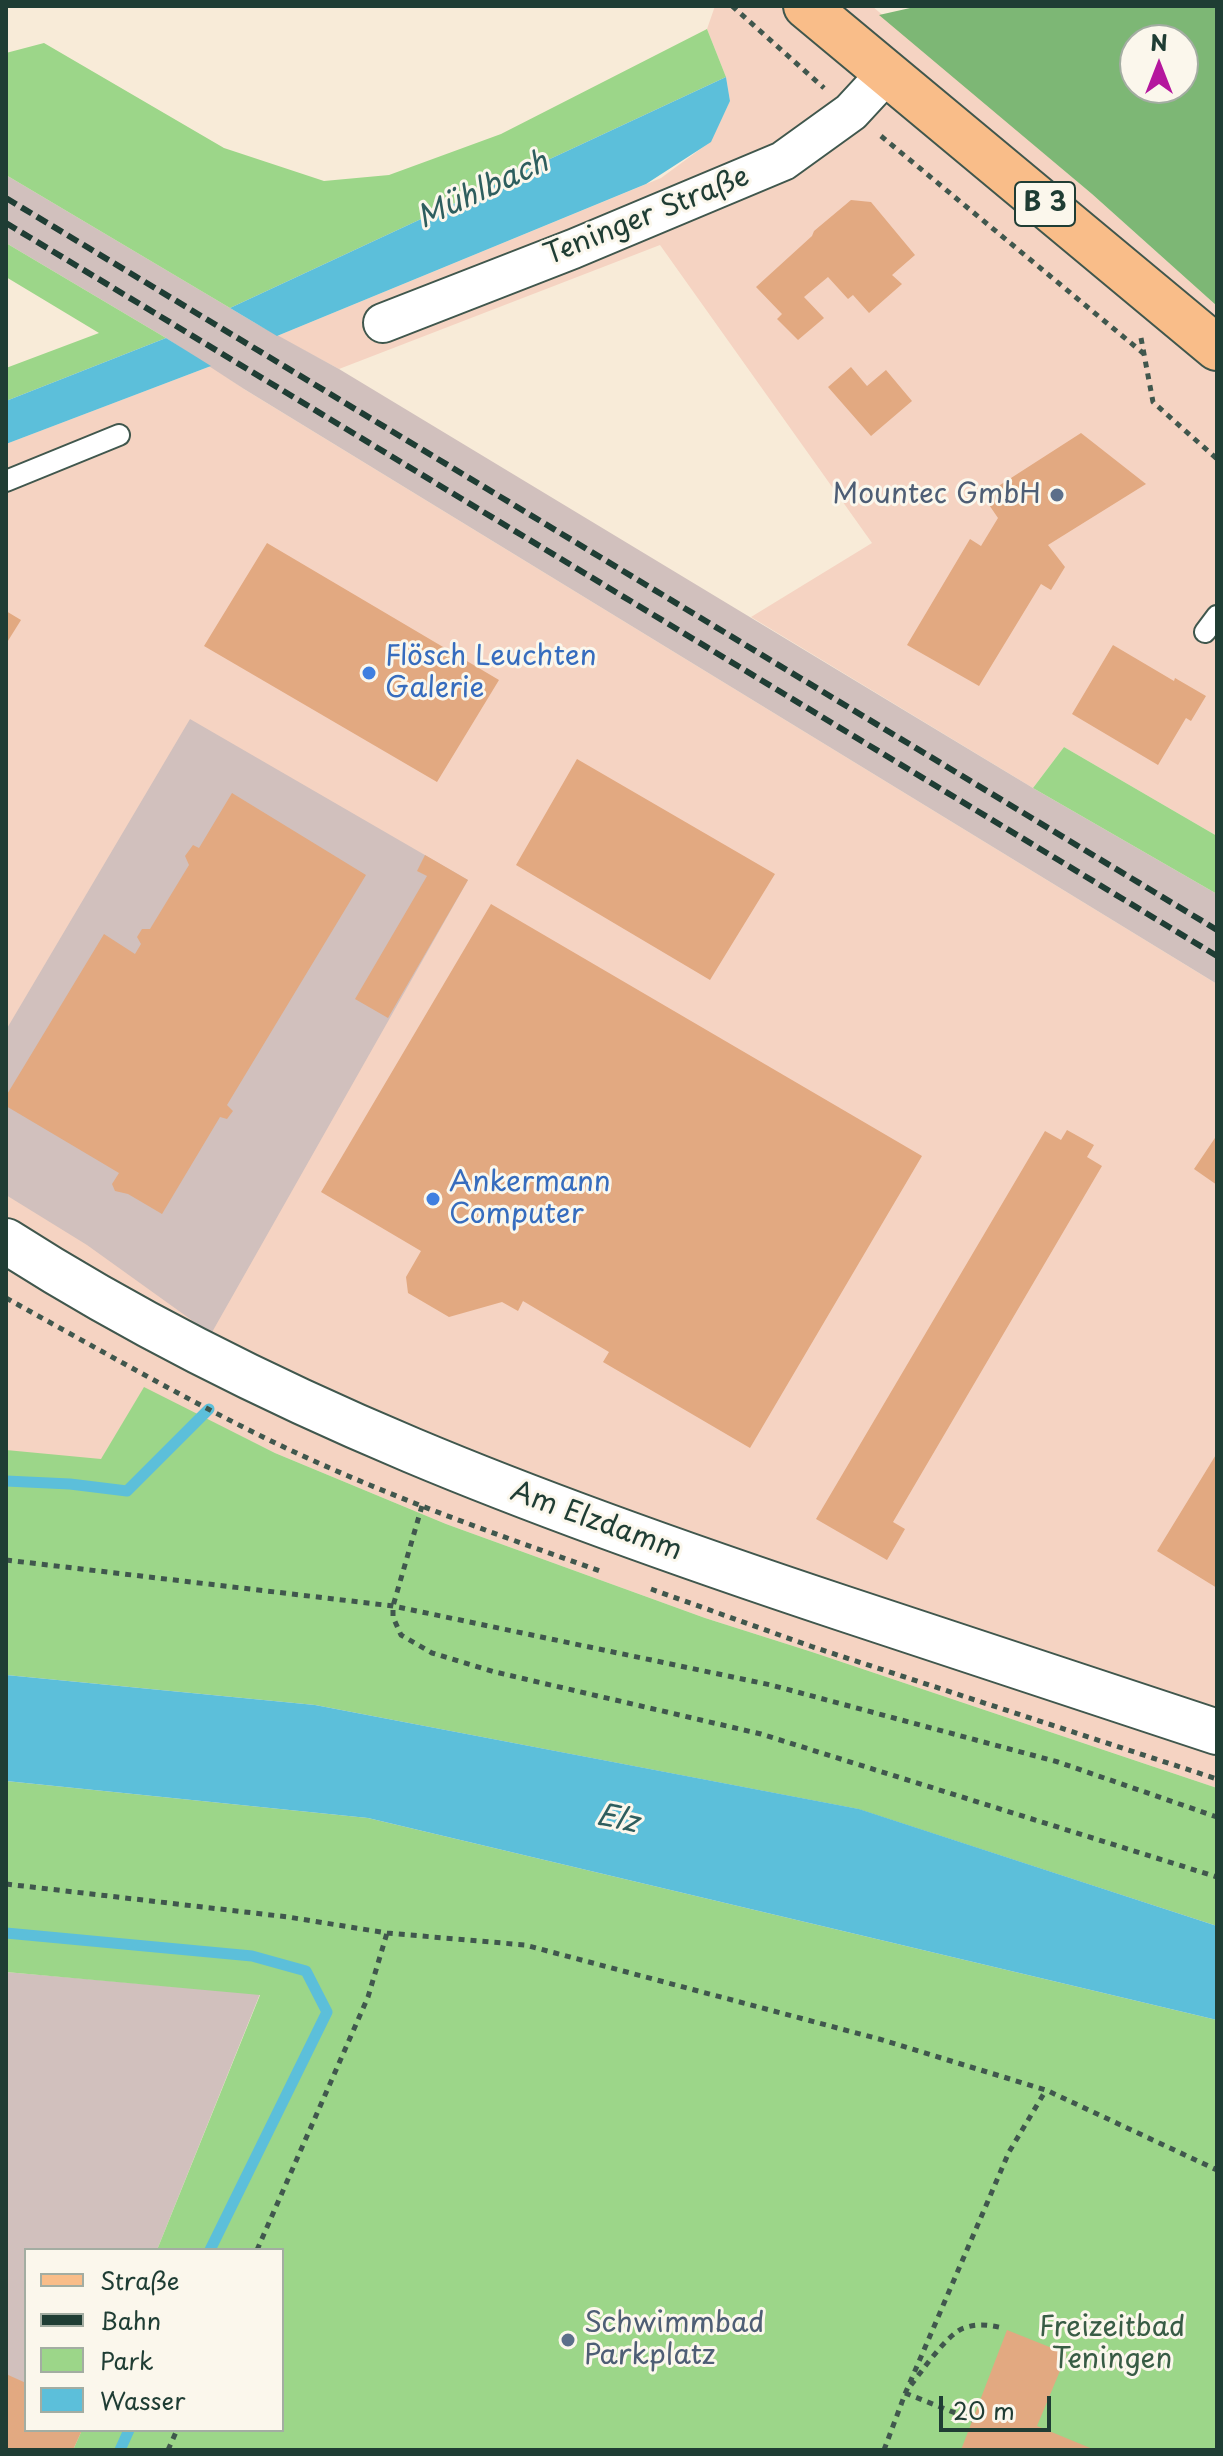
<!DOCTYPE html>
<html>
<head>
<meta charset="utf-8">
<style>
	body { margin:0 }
	#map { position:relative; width:1223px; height:2456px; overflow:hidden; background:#f8ebd8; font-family:"Playpen Sans",sans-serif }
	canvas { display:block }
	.frame { position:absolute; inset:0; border:8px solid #1f3d34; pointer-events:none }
	.legend { position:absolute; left:24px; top:2248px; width:260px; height:184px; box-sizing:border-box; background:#fbf7ec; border:2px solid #a3ada2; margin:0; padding:10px 14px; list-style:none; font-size:24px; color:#1f3d34 }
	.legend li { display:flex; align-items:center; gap:16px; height:40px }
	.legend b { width:40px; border:2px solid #a3ada2 }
	.north { position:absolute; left:1119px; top:24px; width:80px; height:80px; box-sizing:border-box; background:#fbf7ec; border:2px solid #a3ada2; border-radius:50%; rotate:0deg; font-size:22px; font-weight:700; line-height:32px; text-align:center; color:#1f3d34 }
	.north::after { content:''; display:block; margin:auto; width:28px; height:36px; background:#b5179e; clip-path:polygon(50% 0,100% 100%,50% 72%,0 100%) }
	.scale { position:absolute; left:939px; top:2396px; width:112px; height:36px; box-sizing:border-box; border:4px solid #1f3d34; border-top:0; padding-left:10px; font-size:24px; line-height:28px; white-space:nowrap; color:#1f3d34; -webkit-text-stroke:6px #fbf7ec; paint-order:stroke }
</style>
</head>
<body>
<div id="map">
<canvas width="1223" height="2456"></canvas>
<div class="frame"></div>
<ul class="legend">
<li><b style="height:10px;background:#f9bd89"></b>Straße</li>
<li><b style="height:10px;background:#1f3d34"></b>Bahn</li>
<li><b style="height:22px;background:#9cd689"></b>Park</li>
<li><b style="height:22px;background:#5cbfda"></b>Wasser</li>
</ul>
<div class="north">N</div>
<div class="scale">20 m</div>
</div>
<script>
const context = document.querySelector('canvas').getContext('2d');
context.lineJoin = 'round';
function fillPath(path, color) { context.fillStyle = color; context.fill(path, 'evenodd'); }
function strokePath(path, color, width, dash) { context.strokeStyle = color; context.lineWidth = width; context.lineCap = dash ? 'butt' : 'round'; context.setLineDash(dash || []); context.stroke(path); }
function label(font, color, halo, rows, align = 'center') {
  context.font = font + ' "Playpen Sans",sans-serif'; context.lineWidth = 6; context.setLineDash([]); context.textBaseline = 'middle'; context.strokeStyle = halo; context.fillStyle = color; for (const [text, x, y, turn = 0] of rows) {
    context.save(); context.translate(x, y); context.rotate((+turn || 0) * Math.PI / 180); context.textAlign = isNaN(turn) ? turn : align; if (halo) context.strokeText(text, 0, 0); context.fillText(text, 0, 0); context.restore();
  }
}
fillPath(new Path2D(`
	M715,6h157l220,188 125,112v530l-153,-89 -31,41 -282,-171 121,-74 -212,-298 -321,124 -62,-33 384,-158 49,-36 20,-41 -4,-24 -19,-48z
	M211,366l33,23 973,595v804l-405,-136 -107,-34 -259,-94 -171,-71 -131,-65 -43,72 -95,-7v-1009z`), '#f5d3c2');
fillPath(new Path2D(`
	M6,175l251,149 82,45 694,419 184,106v90l-973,-595 -78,-51 -160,-95z
	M190,719l278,161 -257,454 -124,-89 -81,-50v-165z
	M6,1972l254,22 -103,256h-131v180h56l-9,20h-67z`), '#d1c0bd');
fillPath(new Path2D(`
	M707,29l19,48 -496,231 -224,-133v-122l38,-10 180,105 100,33 65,-6 112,-41z
	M6,243l160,95 -160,63v-33l93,-35 -93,-56z
	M1064,747l153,89v58l-184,-106z
	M144,1387l131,66 171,71 259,94 107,34 405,136v138l-359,-117 -543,-104 -309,-30v-225l95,9z
	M6,1781l362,37 849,202v430h-1144l9,-20h200v-180h-125l103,-255 -254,-23z`), '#9cd689');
fillPath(new Path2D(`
	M919,6h298v300l-125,-112 -213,-179zM1135,40h48v48h-48z`), '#7db775');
fillPath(new Path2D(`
	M726,77l4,24 -19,41 -65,42 -369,152 -47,-28z
	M166,338l45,28 -205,78v-43z
	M6,1675l309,30 544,104 358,117v94l-849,-202 -362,-37z`), '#5cbfda');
strokePath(new Path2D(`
	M6,1481l64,3 57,7 82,-82
	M6,1933l246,23 54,15 21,41 -117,238
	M120,2450l9,-20`), '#5cbfda', 11);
fillPath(new Path2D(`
	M851,200l20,2 44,53 -23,20 10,9 -33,29 -16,-18 -5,4 -20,-22 -24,20 20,21 -26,22 -21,-21 5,-5 -26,-27 56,-51 2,-5z
	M851,367l16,19 19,-16 26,31 -41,35 -43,-49z
	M1081,433l65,51 -98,61 17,22 -14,23 -10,-6 -62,102 -72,-41 63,-106 11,7 17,-28 -15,-22z
	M267,543l232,137 -62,102 -233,-136z
	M6,611l15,9 -15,24z
	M1113,645l61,36 1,-3 31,18 -15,25 -5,-3 -28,47 -86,-51z
	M577,759l198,115 -65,106 -194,-115z
	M232,793l134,82 -139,230 6,6 -6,8 -7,-2 -58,97 -34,-20 -13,-3 -3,-7 7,-11 -113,-67v-10l98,-162 31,20 6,-10 -4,-7 5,-8h8l39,-64 -4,-9 8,-11 6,3z
	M425,855l43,25 -80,138 -33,-19 72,-123 -10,-5z
	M491,904l431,252 -172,292 -147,-86 6,-10 -86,-51 -5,10 -16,-9 -53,15 -41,-24 -2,-16 15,-26 -100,-59z
	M1067,1130l27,15 -7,12 15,9 -209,356 12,7 -18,31 -71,-41 229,-388 16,9z
	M1217,1135v50l-23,-16z
	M1217,1453v135l-60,-37z
	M1007,2330l60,24 -30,72 58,24h-134z
	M6,2374l20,9v47h56l-9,20h-67z`), '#e2a981');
const service = new Path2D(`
	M6,481l113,-46
	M1205,632l12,-16`);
const minor = new Path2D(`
	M383,323l190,-74 210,-88 68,-49 36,-39`);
const tertiary = new Path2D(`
	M6,1241c257,165 547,271 836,367 125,41 250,83 375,124`);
const primary = new Path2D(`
	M806,6l411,342`);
strokePath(service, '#40574d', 24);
strokePath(minor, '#40574d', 42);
strokePath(tertiary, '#40574d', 48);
strokePath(primary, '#40574d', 48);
strokePath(new Path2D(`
	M732,6l92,82
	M881,136l262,217
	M1141,338l12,64 64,57
	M6,1298c85,47 170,96 257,139 110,54 226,95 340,135
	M422,1506l-29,100v11l8,18 31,18 63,19 266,62 456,143
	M6,1560l387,46 378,79 287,77 159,55
	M651,1589l162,58 404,132
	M6,1884l282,33 99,16 138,12 354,94 167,51 171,80
	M257,2250l111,-253 19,-64
	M911,2385c11,-14 37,-52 53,-57 14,-5 26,-3 39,0
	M905,2393l68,27
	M168,2450l9,-20
	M884,2450l21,-56 104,-242 37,-62`), '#40574d', 5, [6, 6]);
strokePath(service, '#fff', 20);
strokePath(minor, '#fff', 38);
strokePath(tertiary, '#fff', 44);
strokePath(primary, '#f9bd89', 44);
strokePath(new Path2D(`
	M6,198l1211,732
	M6,223l1211,733`), '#1f3d34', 6, [12, 6]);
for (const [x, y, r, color] of [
	[1057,495,8,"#5c6f8a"],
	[369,673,8,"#3f7fe0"],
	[433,1199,8,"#3f7fe0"],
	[568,2340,8,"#5c6f8a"]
]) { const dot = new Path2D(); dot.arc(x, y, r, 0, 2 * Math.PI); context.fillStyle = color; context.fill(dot); strokePath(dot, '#fbf7ec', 3); }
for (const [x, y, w] of [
	[1045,204,60]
]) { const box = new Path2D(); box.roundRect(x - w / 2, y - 22, w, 44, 6); context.fillStyle = '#fbf7ec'; context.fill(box); strokePath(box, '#1f3d34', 2); }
label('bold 26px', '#1f3d34', null, [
	["B 3",1045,204]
]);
label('28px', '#1f3d34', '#fbf7ec', [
	["Teninger Straße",647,217,-22],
	["Am Elzdamm",596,1522,20]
]);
label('28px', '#4e5e75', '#fbf7ec', [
	["Mountec GmbH",1041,495],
	["Schwimmbad",584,2324,"left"],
	["Parkplatz",584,2356,"left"]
], 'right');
label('28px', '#366cbe', '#fbf7ec', [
	["Flösch Leuchten",385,657],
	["Galerie",385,689],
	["Ankermann",449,1183],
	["Computer",449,1215]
], 'left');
label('28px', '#385c45', '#fbf7ec', [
	["Freizeitbad",1112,2328],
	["Teningen",1112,2360]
]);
label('italic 30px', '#2e5e5e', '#fbf7ec', [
	["Mühlbach",483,191,-25],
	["Elz",617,1820,13]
]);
</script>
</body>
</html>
